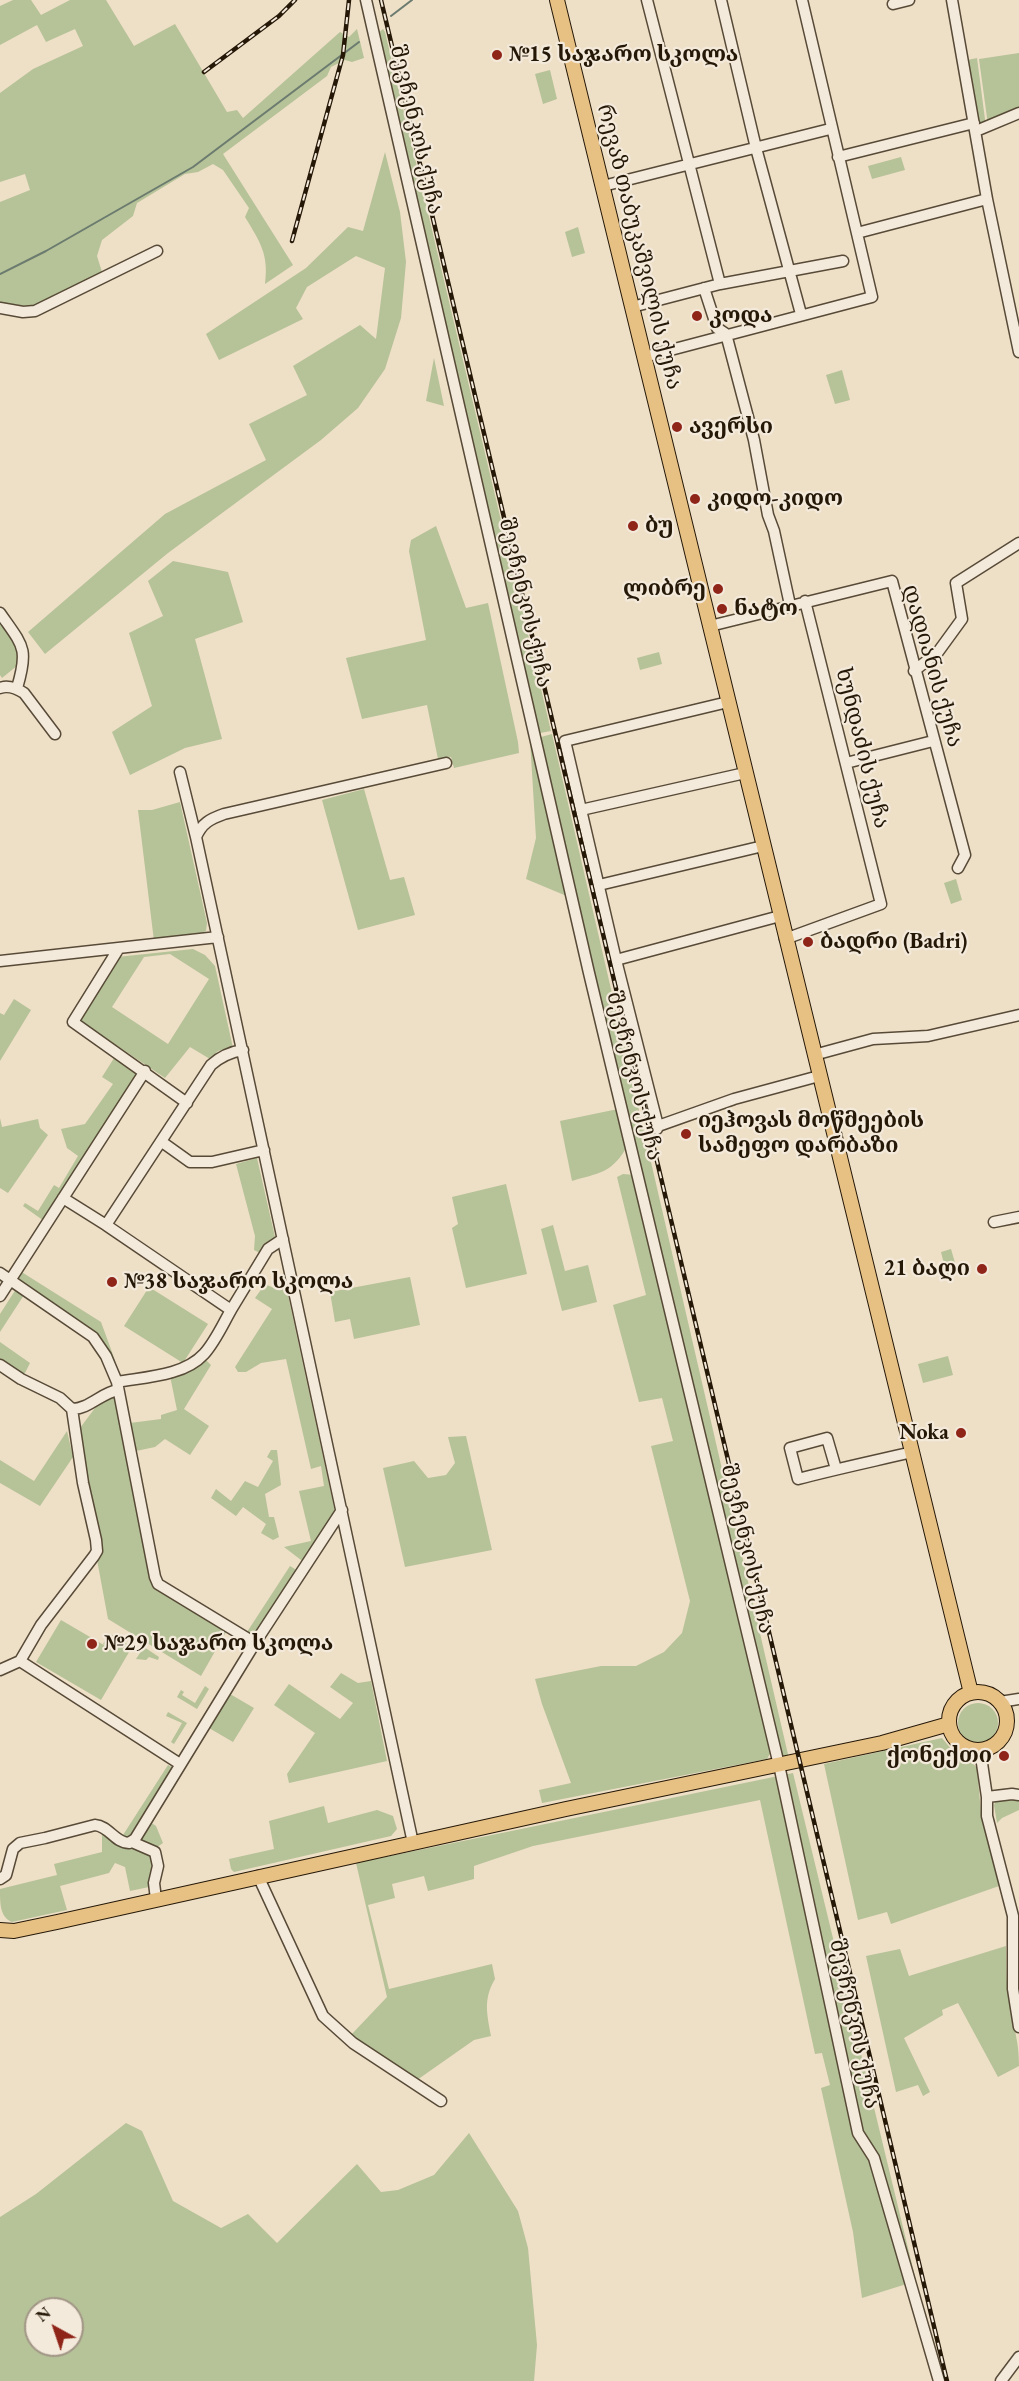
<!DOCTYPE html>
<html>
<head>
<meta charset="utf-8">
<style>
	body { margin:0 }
	#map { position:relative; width:1019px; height:2381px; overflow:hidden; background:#eedfc7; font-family:"EB Garamond",serif }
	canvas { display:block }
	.north { position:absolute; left:24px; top:2297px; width:60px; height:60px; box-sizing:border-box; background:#f4eadb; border:2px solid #a19686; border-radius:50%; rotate:320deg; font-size:16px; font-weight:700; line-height:24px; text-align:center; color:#251807 }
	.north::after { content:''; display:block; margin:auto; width:21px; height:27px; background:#8f2418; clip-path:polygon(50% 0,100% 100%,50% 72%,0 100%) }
</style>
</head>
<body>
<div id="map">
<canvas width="1019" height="2381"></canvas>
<div class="north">N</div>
</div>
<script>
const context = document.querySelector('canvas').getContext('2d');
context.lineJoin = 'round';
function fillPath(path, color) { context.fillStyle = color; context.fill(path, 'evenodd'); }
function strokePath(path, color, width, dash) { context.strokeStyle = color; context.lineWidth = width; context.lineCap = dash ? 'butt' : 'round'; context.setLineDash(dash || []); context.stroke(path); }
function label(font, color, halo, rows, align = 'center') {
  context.font = font + ' "EB Garamond","Noto Serif Georgian",serif'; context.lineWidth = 4.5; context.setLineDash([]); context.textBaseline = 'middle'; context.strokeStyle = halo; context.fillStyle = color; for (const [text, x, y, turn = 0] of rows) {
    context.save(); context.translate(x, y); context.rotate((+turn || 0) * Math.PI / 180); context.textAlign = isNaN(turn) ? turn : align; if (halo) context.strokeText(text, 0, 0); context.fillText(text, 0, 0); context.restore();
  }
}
fillPath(new Path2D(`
	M13,0h18l10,15 29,-15h36l28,46 41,-22 52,88 10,-2 6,8 97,-86 9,5 8,-8 7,29 -12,4 -7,-2 -14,7 -4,9 -104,78 70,111 -28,19c4,-30 -5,-42 -20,-67l4,-9 -26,-38 -10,-6 -15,8 -13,2 -48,29 -4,13 -31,24 -5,16 5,16 -65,33 -9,1 -28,-3v-101l30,-12 -5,-16 -25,8v-89l33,-24 50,-23 -8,-17 -29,13 -9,-17 -37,20v-39z
	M383,29l2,3 166,699 -11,2 -162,-700z
	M1019,53v58l-31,14 -9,-66z
	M977,58l9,69 -10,4 -13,-70z
	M550,70l7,29 -14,5 -8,-30z
	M385,152l15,60 6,50 -5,56 -16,51 -27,39 -37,32 -153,113 -123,101 -17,-22 137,-118 101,-54 -17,-36 58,-29 -14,-29 67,-41 16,14 9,-71 -29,-12 -49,31 -11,21 7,11 -84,41 -13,-26 100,-66 42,-41 15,4z
	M901,157l4,13 -33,9 -4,-13z
	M578,227l7,26 -13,4 -7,-25z
	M434,358l10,48 -18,-5z
	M842,370l8,30 -15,4 -9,-29z
	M436,526l30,82 22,-5 30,139 1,11 -65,15 -3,-11 -13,2 -11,-54 -65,14 -16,-61 80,-18 -17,-89 2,-11z
	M173,561l55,11 15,50 -48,17 27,100 -37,9 -55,27 -18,-43 40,-26 -23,-73 34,-17 -15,-35z
	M0,618l22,34 -4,13 -16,13 -2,-3z
	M659,652l3,12 -22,6 -3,-12z
	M552,734l238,1029 -11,2 -190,-792 5,-2 -17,-74h-8l-43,-18 10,-41 -6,-98z
	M364,789l26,91 14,-3 11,38 -57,15 -36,-130z
	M180,802l27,121 -1,8 -9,4 -43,6 -16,-131h14z
	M956,879l6,21 -11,4 -7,-21z
	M193,949l12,6 10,11 18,82 -15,3 -8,8 -20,-12 -25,31 -86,-58 38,-63zM170,954l39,25 -41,65 -56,-37 32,-50z
	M14,999l17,11 -31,51v-48l4,2z
	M116,1055l23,16 -95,150 -21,-15 2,-3 13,8 16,-26 5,3 19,-32 -11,-8 -6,-19 24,-5 28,-40 -11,-7z
	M618,1109l7,41c-15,24 -27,23 -53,31l-12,-60z
	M0,1118l2,9 36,-8 2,9 8,7 -40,58 -8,-5z
	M257,1158l18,79 -9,7 -6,9 -6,-3 1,-14 -19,-72z
	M623,1174l11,1 137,577 -4,7 -225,44 -3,-13 32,-7 -29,-79 -7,-25 66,-13h35l28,-14 18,-19 8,-32 -39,-155 22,-5 -11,-43 -23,4 -26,-97 33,-10 -29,-118z
	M506,1184l21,90 -61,14 -14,-60 6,-4 -6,-27z
	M553,1225l12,46 23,-6 9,37 -35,9 -21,-82z
	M951,1249l7,24 -11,3 -6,-24z
	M20,1271l81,51 15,41 -18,-29 -76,-51 -5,-6z
	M410,1277l10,48 -66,14 -4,-20 -15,3 -5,-30z
	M265,1284l11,5 10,-3 49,226 -30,51 -21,-16 27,-6 -12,-50 25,-5 -3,-20 -10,3 -25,-110 -25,4 -15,9h-8l-3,-5 37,-58 -17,-11z
	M149,1287l59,37 -25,39 -59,-37z
	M16,1289l8,6 -24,37v-18z
	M0,1342l30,21 -5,10 -5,1 -20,-13z
	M948,1356l5,19 -30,8 -5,-19z
	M206,1360l5,5 -27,44 25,17 -19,29 -25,-16 -10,8 -19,4 -6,-28 31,-4v-4l16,-5 -7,-34 27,-9z
	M118,1393l40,196 68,43 -25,44 -93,-57 -34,-183 27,-36z
	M67,1431l6,26 -33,49 -40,-23v-23l34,21z
	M466,1436l26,114 -87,17 -22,-99 31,-7 14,17 18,-3 9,-12 -7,-26z
	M271,1450h6l4,35 -16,9 4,23h5l5,20 -6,3 -12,-7 5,-9 -23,-17 -7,9 -25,-18 5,-9 15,12 14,-20 13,6 15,-26 -6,-4z
	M290,1566l8,5 -43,67 -8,-6z
	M61,1620l53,31 -11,-7 6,-11 23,14 -31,53 -65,-38z
	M144,1647l15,10 -1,3 -9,-3 -3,3 -10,-1z
	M341,1673l17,10 13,-2 16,80 -98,22 -2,-9 28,-41 -41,-28 15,-21 51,35 13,-16 -23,-16z
	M205,1686l4,3 -12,20 -20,-12 4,-7 3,2 -2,3 13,8z
	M230,1694l24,14 -21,34 -24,-14z
	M958 1723a20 20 0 1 1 40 0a20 20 0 1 1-40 0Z
	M168,1712l19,11 -13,21 -3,-2 11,-19 -16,-7z
	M942,1738l10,12 19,11 6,7 4,45 18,73 -108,38 -4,-12 -29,8 -34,-156z
	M168,1765l12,7 -30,50 6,4 7,17 -13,9 4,11 -5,24 -19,4 -5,-24 -10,-4 -6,10 -49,13 7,24 -55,12c-12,-5 -12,-18 -12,-33l57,-14 -3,-11 48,-12v-19l7,-6 14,8z
	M793,1773l123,508 -54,17 -9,-66 -32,-144 9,-3 -8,-32 -7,1 -55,-254 -227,46 -59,20v13l-46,12 -4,-15 -32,8 3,14 -27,7 21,84 103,-25 3,15c-12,20 -8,35 -4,57l-17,4 -57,40 -67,-44 37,-39 -31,-134z
	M1014,1799l5,2v9l-17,8 -5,5 -3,-18 2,-4z
	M324,1806l4,17 49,-13 16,6 4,13 -6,7 -157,36 -3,-3 -2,-10 45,-10 -5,-28z
	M1006,1946c0,22 0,43 5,65 4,22 8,32 8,55l-21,11 -40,-74 -16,7 1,5 -39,23 26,54 -7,4 -5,-11 -22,7 -30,-136 34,-7 9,27z
	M126,2123l16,8 31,70 48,27 27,-14 29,29 80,-79 24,28 17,-2 36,-15 35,-42 49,78 10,37 9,97 -3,36h-534v-164l36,-23zM36,2309h36v36h-36z`), '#b6c297');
strokePath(new Path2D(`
	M391,16l21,-16
	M0,274l46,-23 147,-84 166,-125`), '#6b7b6f', 2);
const minor = new Path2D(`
	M366,0l223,973 190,792 79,368 16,25 65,223
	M647,0l73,284
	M721,0l35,148 45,166
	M952,0l35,199 32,153
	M893,4l16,-4
	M976,131l43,-18
	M838,157l136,-34
	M603,186l227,-57
	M857,233l130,-34
	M704,288l13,40 9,6 28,106 14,75 6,16 16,74
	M632,307l88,-23 123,-23
	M0,308l23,4 12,-1 122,-60
	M644,357l228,-60 -70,-297
	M0,613c23,33 29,35 17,75
	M710,626l182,-45 73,274 -7,13
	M914,671l24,-19 24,-33 -6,-36 63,-40
	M0,688c8,-3 16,0 24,5l31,41
	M846,763l87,-22
	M180,772l16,65
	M581,810l164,-37
	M599,885l164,-39
	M785,939l96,-35 -76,-303
	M119,948l-46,74 114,81
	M616,960l164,-44
	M0,961l218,-24
	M814,1055l59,-16 55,-3 91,-21
	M658,1126l-42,-166 -51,-219 163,-39
	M657,1129l1,-3 76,-27 85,-23
	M162,1142l28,20h22l52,-12
	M63,1198l43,27 125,85c-8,14 -16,32 -27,44 -20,22 -59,23 -87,28
	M994,1222l25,-5
	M106,1225l105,-160c10,-9 19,-13 32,-15
	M0,1273l93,64 13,19 11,26 38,195 3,7 97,59
	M0,1296l145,-225
	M231,1310l37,-61 15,-10
	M0,1365l21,14 39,19 12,11 11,74 13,57 1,11 -3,5 -53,69 -21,36
	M72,1409c17,0 29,-16 46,-19
	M836,1469l-9,-31 -37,10 8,31c38,-10 76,-18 114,-27
	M0,1670l20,-9 160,103
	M1000,1702l19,-3
	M980,1750l7,47 25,-3 7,1
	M987,1797v19l26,100v73l6,38
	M132,1842l23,10 3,14 -4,17 2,16
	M413,1843l-217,-1006c6,-14 14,-18 28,-23l222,-51
	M258,1876l65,140 30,27 88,58
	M0,1879l6,-4 7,-26 7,-6 25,-5 50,-13c14,1 20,18 34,18l6,-4 120,-196 87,-133
	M1001,2381l18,-24`);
const major = new Path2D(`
	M557,0l414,1693
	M949 1721a29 29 0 1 1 58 0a29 29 0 1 1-58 0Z
	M0,1930l14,1 43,-9 509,-113 316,-66 67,-19`);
strokePath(minor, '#574a37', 13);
strokePath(major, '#251807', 16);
strokePath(minor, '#f4eadb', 10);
strokePath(major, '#e7c084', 14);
const rail = new Path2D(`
	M381,0l566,2381
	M204,72l75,-56 16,-16
	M292,241l51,-186 6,-55`);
strokePath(rail, '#251807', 4.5);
strokePath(rail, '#f4eadb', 2, [7]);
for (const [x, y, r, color] of [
	[497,55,6,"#8f2418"],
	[697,316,6,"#8f2418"],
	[677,427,6,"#8f2418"],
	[695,499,6,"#8f2418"],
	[633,526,6,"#8f2418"],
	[718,589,6,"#8f2418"],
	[722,609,6,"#8f2418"],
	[808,942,6,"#8f2418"],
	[686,1134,6,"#8f2418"],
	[982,1269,6,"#8f2418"],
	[112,1282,6,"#8f2418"],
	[961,1433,6,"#8f2418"],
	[92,1644,6,"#8f2418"],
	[1004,1756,6,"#8f2418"]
]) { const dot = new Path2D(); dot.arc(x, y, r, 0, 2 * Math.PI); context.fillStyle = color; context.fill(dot); strokePath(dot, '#f4eadb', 2); }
label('bold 22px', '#251807', '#f4eadb', [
	["№15 საჯარო სკოლა",509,55],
	["კოდა",709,316],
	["ავერსი",689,427],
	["კიდო-კიდო",707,499],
	["ბუ",645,526],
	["ლიბრე",706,589,"right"],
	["ნატო",734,609],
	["ბადრი (Badri)",820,942],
	["იეჰოვას მოწმეების",698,1121],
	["სამეფო დარბაზი",698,1146],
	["21 ბაღი",970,1269,"right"],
	["№38 საჯარო სკოლა",124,1282],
	["Noka",949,1433,"right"],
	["№29 საჯარო სკოლა",104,1644],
	["ქონექთი",992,1756,"right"]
], 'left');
label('22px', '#251807', '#f4eadb', [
	["შევჩენკოს ქუჩა",416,130,77],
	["რევაზ თაბუკაშვილის ქუჩა",639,247,76],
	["შევჩენკოს ქუჩა",525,603,77],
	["დადიანის ქუჩა",932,666,74],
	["ხუნდაძის ქუჩა",862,748,76],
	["შევჩენკოს ქუჩა",634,1076,76],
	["შევჩენკოს ქუჩა",747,1549,77],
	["შევჩენკოს ქუჩა",854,2024,78]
]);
</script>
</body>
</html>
